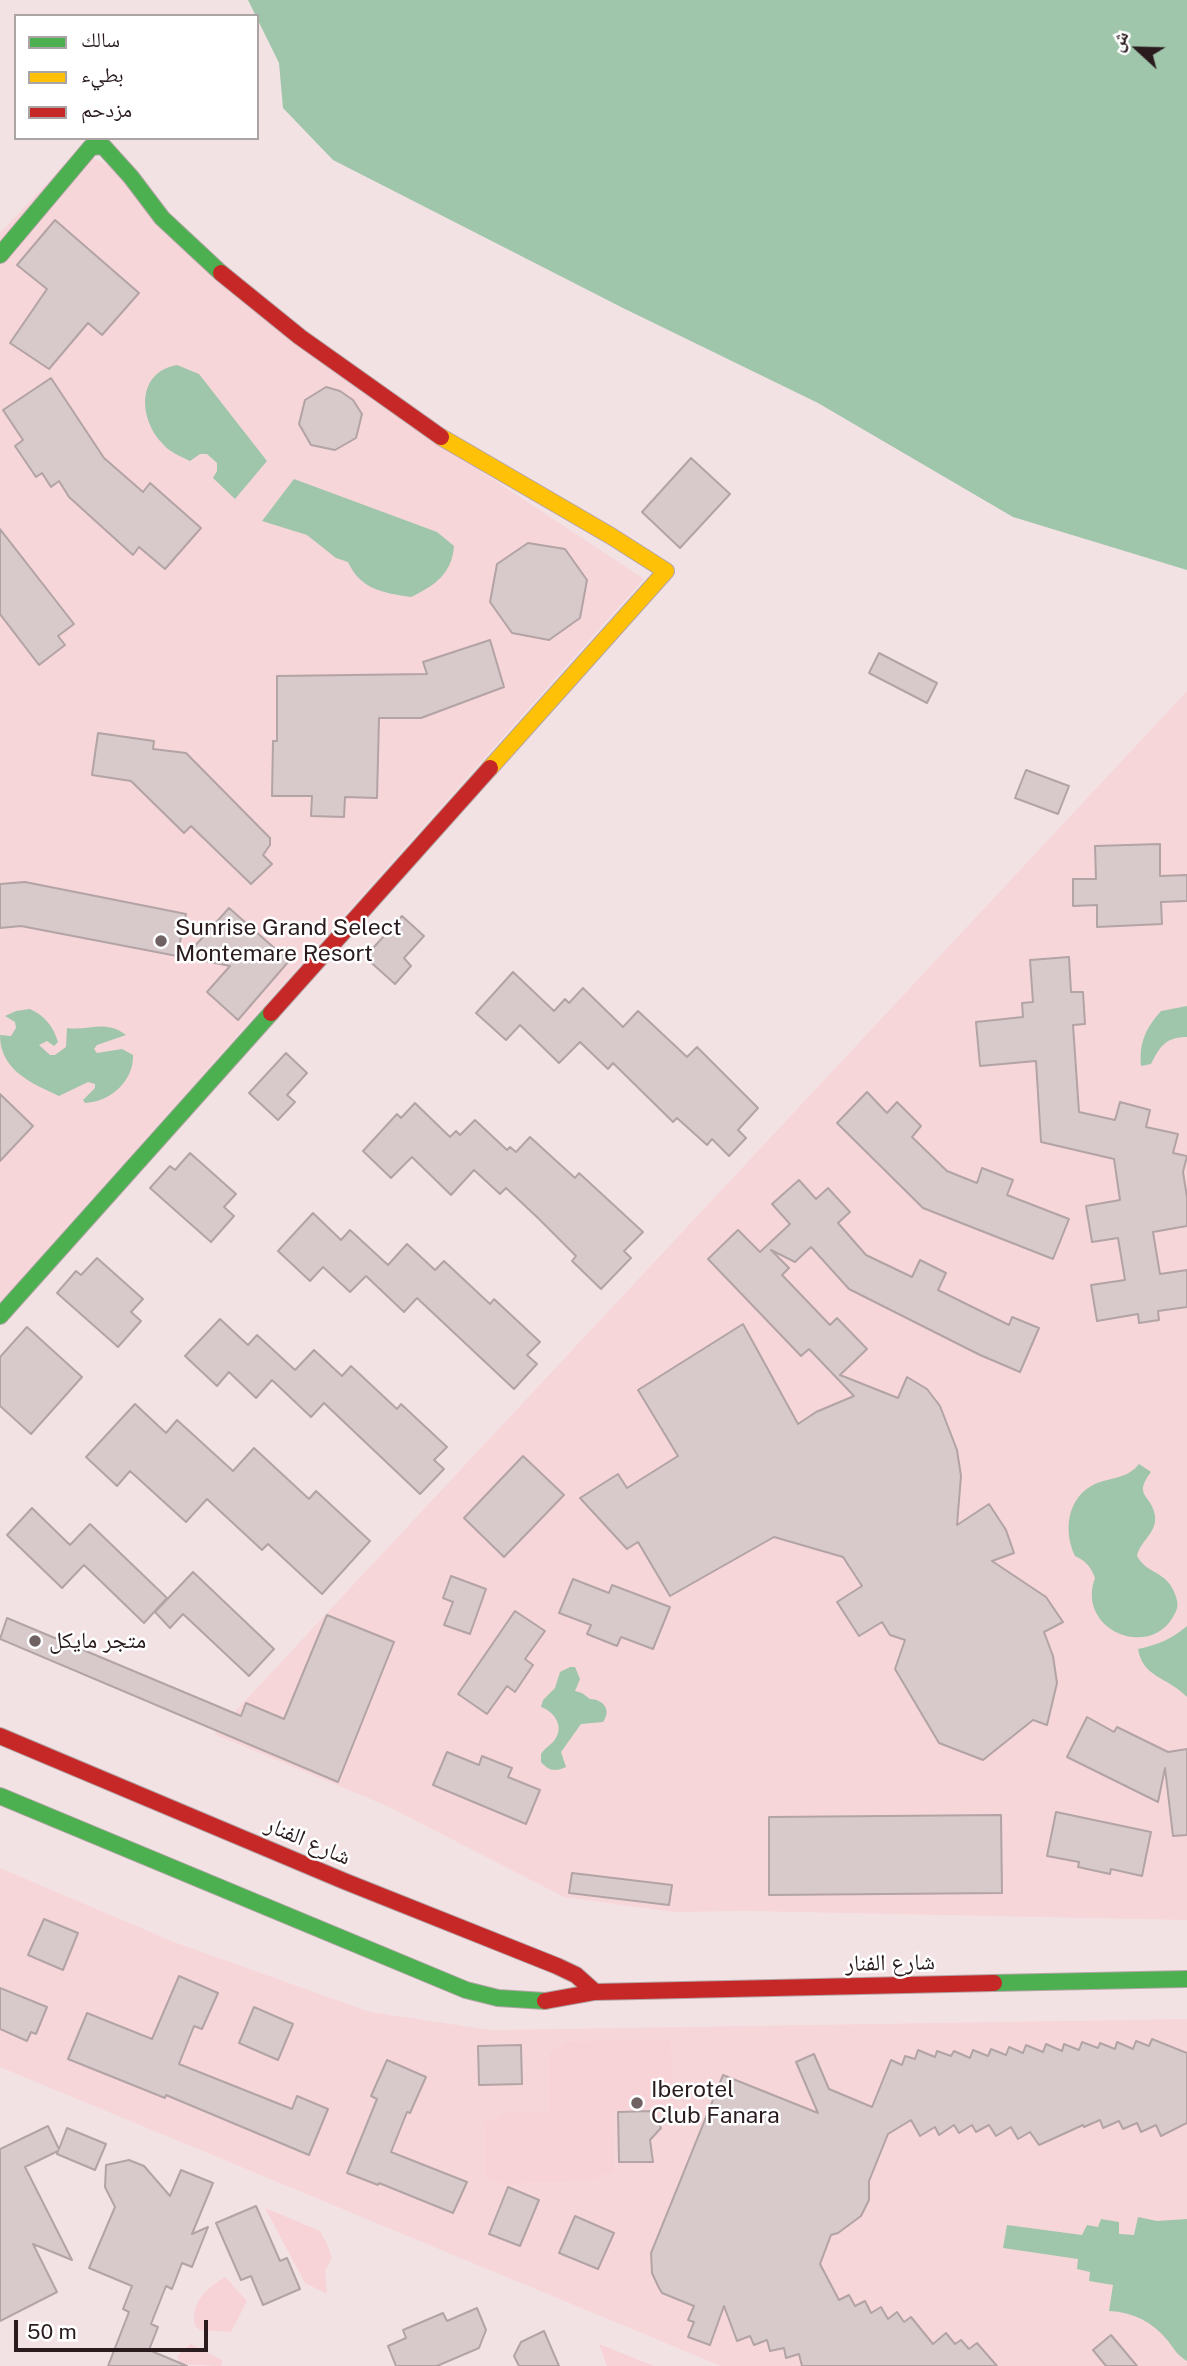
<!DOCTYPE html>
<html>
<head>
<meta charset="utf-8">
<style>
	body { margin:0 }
	#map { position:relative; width:1187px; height:2366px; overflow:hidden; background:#f3e2e4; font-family:"Public Sans","Noto Naskh Arabic",sans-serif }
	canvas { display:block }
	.legend { position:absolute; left:14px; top:14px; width:245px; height:126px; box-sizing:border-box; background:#fff; border:2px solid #aaa4a5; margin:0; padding:9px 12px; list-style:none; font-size:21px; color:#2a1c1e }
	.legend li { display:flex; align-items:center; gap:14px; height:35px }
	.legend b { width:35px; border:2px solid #aaa4a5 }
	.north { position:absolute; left:1103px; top:14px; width:70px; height:70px; -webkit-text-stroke:5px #fff; paint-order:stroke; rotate:292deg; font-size:19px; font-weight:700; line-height:28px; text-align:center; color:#2a1c1e }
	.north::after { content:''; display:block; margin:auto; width:24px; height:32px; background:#2a1c1e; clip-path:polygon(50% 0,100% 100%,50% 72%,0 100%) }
	.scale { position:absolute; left:14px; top:2320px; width:194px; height:32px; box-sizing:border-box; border:4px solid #2a1c1e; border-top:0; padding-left:9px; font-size:21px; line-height:24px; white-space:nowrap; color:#2a1c1e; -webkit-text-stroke:5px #fff; paint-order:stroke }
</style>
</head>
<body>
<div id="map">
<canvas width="1187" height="2366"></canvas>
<ul class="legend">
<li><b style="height:9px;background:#4caf50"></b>سالك</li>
<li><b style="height:9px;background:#ffc107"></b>بطيء</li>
<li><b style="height:9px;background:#c62828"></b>مزدحم</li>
</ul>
<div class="north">ش</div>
<div class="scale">50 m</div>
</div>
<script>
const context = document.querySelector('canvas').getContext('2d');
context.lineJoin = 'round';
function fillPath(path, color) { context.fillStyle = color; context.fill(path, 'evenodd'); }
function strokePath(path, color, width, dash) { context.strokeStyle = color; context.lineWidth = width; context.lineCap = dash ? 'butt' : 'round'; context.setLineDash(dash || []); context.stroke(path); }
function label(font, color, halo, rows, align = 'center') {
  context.font = font + ' "Public Sans","Noto Naskh Arabic",sans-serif'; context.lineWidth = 5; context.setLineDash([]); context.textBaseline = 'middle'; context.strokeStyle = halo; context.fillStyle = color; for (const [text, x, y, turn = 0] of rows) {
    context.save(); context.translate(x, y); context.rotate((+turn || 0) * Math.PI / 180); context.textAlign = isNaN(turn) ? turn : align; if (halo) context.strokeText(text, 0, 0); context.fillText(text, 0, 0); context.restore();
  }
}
fillPath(new Path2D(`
	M78,150l31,16 266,235 269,178 -644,723v-1069z
	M1187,691v1229l-439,-9 -74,1 -110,-15 -177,-91 -173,-72z
	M0,1868l174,74 196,70 121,18 696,-11v347h-466l-721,-299z`), '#f7d6da');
fillPath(new Path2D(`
	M671,2039l1,60 -18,9 -42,3 2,59 -25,11 -90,2 -14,-5v-55l18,-10 46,-1v-59l19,-11z
	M265,2208l55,23 7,13 5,14 -7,13 2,23 -22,-11z
	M225,2277l22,24 -16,31 -31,-2 -5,-4c-5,-24 12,-38 30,-49z
	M191,2344l31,16 -1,6 -41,-2 -3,-8z
	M599,2344l55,22h-47z`), '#f7d2d7');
fillPath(new Path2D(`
	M248,0h939v570l-174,-53 -195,-114 -195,-95 -290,-148 -50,-52 -4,-45z
	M177,365l22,9 68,87 -32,38 -22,-21 4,-7v-8l-10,-9h-7l-10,7c-10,-5 -21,-9 -28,-18 -24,-26 -25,-71 15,-78z
	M294,479l143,53 17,14c-2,28 -20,40 -43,51 -28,-4 -51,-8 -63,-35l-12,-4 -29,-23 -45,-14z
	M1187,1006v31c-21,0 -27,9 -36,27l-10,2c-2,-24 5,-38 20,-55z
	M30,1009c15,7 23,17 28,33l-4,4 -7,-5 -8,4 11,10h5l11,-8 1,-19c24,3 38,-9 59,7l-29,10 -3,4 3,4 25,-4 11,6c1,26 -23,47 -48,48l-2,-3 12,-12v-4l-7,-2 -29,14c-28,-13 -59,-26 -59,-61l11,1 5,-8 -1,-6 -10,-6 11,-5z
	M1139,1464l12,8c-19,25 1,22 4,44 2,17 -15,25 -18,40 10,19 31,14 39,41 3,9 1,13 -3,20 -25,43 -97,12 -78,-39 -4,-11 -9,-17 -20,-22 -12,-25 -8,-59 20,-72 17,-7 32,-5 44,-20z
	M1187,1626v71c-19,-20 -44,-19 -49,-48 19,-4 34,-10 49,-23z
	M570,1667h5l5,12 -5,12 7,2 8,6c13,0 22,11 13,23l-22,2 -20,28 5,15c-11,5 -17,4 -25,-5v-8c4,-6 8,-8 13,-13 11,-14 1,-29 -13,-34l2,-7 12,-12 5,-16z
	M1138,2217l19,4 30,-2v142c-10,-6 -12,-11 -19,-20 -15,-19 -35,-29 -59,-30l4,-26 -24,-4 1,-9 -13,-3 1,-10 -75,-11 4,-23 75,10 5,-10 11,2 3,-8 18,3v12l15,1z`), '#9fc5ab');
const building = new Path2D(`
	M55,220l84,73 -37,42 -14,-12 -39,46 -39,-26 37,-54 -30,-24z
	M51,378l53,80 39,34 7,-9 51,45 -36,41 -26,-22 -6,8 -64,-58 -10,-16 -8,6 -9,-14 -6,4 -21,-31 8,-6 -20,-30z
	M326,387l14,4 13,9 9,14 -6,24 -21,12 -24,-5 -12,-21 6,-24z
	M691,458l39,36 -50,54 -38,-36z
	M0,529l74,95 -16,12 7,9 -26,20 -39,-51z
	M528,543l37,6 22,31 -7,38 -31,22 -37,-7 -22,-31 7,-38z
	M490,640l14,47 -83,31h-42l-2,80 -32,-1 -1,20 -33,-1 1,-20h-40l1,-55h4v-65l150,-2 -4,-12z
	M879,653l58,30 -10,20 -58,-30z
	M98,733l56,8 -1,8 33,4 84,85v7l-7,10 9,9 -21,20 -60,-58 -7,7 -53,-52 -39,-6z
	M1026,770l43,16 -11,28 -43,-16z
	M1160,844v32l27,-1v26l-26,1 1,22 -65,3v-22l-24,1v-27h23l-1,-33z
	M25,882l161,32 -9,42 -156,-30 -21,2v-44z
	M229,908l60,53 -51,59 -31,-28 23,-26 -45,-9z
	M402,916l22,20 -20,22 7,8 -16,18 -30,-27z
	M1069,957l2,35h12l2,32 -12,1 6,87 36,8 5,-18 30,8 -4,17 32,7 -5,19 14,3 -4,16 4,25v29l-34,6 7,42 27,-4v37l-29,4 1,9 -20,3 -1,-9 -41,7 -6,-36 34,-5 -7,-42 -26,4 -6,-36 34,-6 -6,-41 -73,-17 -5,-81 -56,5 -4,-44 47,-5 -1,-14 11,-1 -3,-42z
	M513,972l41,39 11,-12 4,4 14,-15 40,39 15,-16 49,46 10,-10 61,61 -20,22 8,8 -17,18 -17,-17 -5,6 -30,-27 -4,4 -60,-59 -5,6 -28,-27 -21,21 -39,-38 -14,15 -30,-27z
	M286,1053l21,20 -20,22 8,7 -17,18 -29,-27z
	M867,1092l20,21 10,-11 24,24 -9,11 35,34 30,12 5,-15 31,12 -6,15 62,24 -16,40 -130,-51 -86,-85z
	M0,1094l33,32 -33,35z
	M415,1103l35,34 6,-6 4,4 15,-15 32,30 3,-3 6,5 14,-15 45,41 4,-5 64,59 -19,19 7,7 -30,31 -29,-28 4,-5 -38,-38 -32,-30 -6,6 -26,-24 -23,25 -39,-38 -21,21 -28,-27 34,-37 4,4z
	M190,1153l46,41 -12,13 10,9 -23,26 -61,-54 20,-22 5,4z
	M799,1180l17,19 12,-11 22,24 -12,11 28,32 46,22 8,-17 26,13 -8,17 71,35 3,-8 27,11 -19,44 -40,-17 -131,-66 -38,-42 -16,15 -24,-12 18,18 -7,7 48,50 7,-7 30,31 -27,26 58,23 9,-21 20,12 13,17 17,44 4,26 -4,49 32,-21 17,26 8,23 -22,8 54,36 17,25 -19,10 9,24 4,27 -10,42 -14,-5 -50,40 -44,-17 -44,-74 10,-29 -15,-5 -8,-13 -23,14 -22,-34 25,-16 -19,-29 -69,-20 -104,59 -32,-54 -11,7 -47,-51 38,-24 9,14 51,-32 -40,-66 105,-66 55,100 18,-12 38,-16 -45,-47 -8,7 -93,-97 30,-29 22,22 30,-28 -18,-20z
	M313,1213l28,27 9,-10 38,35 19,-21 28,26 9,-9 46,43 4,-5 46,43 -13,13 10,9 -23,25 -97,-91 -13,14 -38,-36 -16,16 -27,-25 -13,14 -32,-30z
	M97,1258l46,41 -12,13 10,9 -23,26 -61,-54 19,-22 5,4z
	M220,1319l28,26 9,-10 38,35 19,-20 28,26 9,-10 46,43 4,-5 46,43 -13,13 10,9 -24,25 -96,-91 -13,14 -39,-37 -16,18 -27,-26 -12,14 -32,-30z
	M27,1327l55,50 -51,57 -31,-28v-49z
	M135,1404l31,29 11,-13 56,51 21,-23 55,51 7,-8 54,50 -48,53 -54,-50 -6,6 -55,-51 -21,23 -56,-51 -13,15 -31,-29z
	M523,1456l41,39 -60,62 -40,-39z
	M32,1508l38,37 20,-21 77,74 -23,25 -60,-58 -22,23 -55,-53z
	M193,1572l81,77 -25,27 -66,-62 -13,14 -15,-16z
	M451,1576l35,13 -16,45 -26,-9 9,-23 -10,-4z
	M573,1579l36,14 3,-8 58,22 -17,42 -32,-12 -4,9 -30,-12 4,-9 -32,-12z
	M515,1611l30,20 -20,28 8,6 -18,27 -8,-6 -20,28 -29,-20z
	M327,1615l67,27 -56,140 -338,-143 7,-21 234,98 5,-13 38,16z
	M1087,1717l27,15 3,-5 51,25 19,-3v86l-14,1 -8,-68 -7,34 -91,-45z
	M447,1752l32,13 3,-9 30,12 -4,9 32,13 -14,34 -93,-39z
	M1056,1812l95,20 -9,44 -31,-7 -1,5 -32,-7 1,-5 -32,-6z
	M1001,1815l1,78 -233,2v-78z
	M572,1873l100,12 -3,20 -100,-12z
	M44,1919l34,14 -15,37 -35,-15z
	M179,1976l39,17 -16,36 -8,-3 -15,38 113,45 5,-13 31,13 -19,46 -143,-60 -1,3 -97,-39 19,-46 65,26z
	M0,1988l47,19 -11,27 -5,-2 -4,9 -27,-12z
	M254,2007l39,17 -15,36 -39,-17z
	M1152,2039l35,14v70l-26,13 -5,-11 -15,7 -4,-9 -14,6 -4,-8 -16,7 -3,-8 -16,7 -1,-2 -44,20 -9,-13 -12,7 -7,-12 -15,9 -7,-11 -13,7 -4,-7 -13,8 -5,-8 -15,10 -4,-8 -15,9 -9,-16 -23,14 -19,47v19l-8,16 -23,17 -7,2 -11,29 19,36 10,-5 6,11 10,-5 6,12 10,-6 7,12 9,-7 7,10 7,-5 22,27 13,-11 9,11 6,-4 8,9 8,-6 20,23h-195l-3,-12 -13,4 -2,-10 -14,3 -3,-11 -13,5 -4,-9 -13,5 -13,-35 -14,39 -22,-8 6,-15 -6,-2 6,-14 -32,-13 -4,-7 -6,-13 -1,-20 72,-178 95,38 -22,-51 18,-8 15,35 43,18 19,-47 11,5 3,-9 10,3 3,-9 17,7 2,-6 14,5 3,-5 16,7 3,-8 15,6 3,-7 15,6 3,-8 14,6 3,-8 17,7 3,-8 16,7 2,-7 15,6 3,-8 16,6 2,-5 15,6 2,-7 16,7 3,-8 13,5z
	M521,2045l1,39 -43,1 -1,-39z
	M387,2060l39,17 -16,36 -3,-1 -16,40 76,30 -14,31 -74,-30 -1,2 -31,-12 30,-74 -6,-3z
	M653,2111l8,17 -11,12 3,22h-34l-1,-50z
	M48,2126l11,23 8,-21 39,16 -11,26 -38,-16 1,-3 -33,16 47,93 -39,-16 24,48 -57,29v-172z
	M129,2160l15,6 26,30 11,-26 32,13 -21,51 16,-7 -16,40 -10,-4 -10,26 -6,-3 -15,38 7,3 -9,23 38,16h-79l21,-54 -6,-3 9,-23 -43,-18 26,-61 -10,-20 1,-22z
	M508,2187l31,13 -19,46 -31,-12z
	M256,2206l24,55 7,-3 13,31 -37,16 -12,-29 -10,4 -25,-57z
	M575,2216l39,17 -16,36 -39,-16z
	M477,2308l9,22 -7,18 -42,18h-41l-8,-20 18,-8 -3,-8 40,-17 4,8z
	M544,2331l15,35h-40l-5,-10 7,-14z
	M1111,2335l26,31h-31l-13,-16z`);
fillPath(building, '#d8c9cb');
strokePath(building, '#b2a3a5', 2);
const fast = new Path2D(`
	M0,255l91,-108 12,-1 28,31 31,41 59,55
	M0,1316l271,-303
	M0,1796l466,194 32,8 47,3
	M994,1983l193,-4`);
const slow = new Path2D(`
	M441,437l170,99 55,35 -176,197`);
const jam = new Path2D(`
	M221,273l79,64 141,100
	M271,1013l219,-245
	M0,1736l344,145 213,85 19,9 19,17
	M545,2001l50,-9 399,-9`);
strokePath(fast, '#b3a4a6', 18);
strokePath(slow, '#b3a4a6', 18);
strokePath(jam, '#b3a4a6', 18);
strokePath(fast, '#4caf50', 16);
strokePath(slow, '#ffc107', 16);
strokePath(jam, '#c62828', 16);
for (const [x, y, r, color] of [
	[161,941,7,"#706163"],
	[35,1641,7,"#706163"],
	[637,2103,7,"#706163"]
]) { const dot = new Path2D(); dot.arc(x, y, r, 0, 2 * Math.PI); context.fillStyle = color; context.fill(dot); strokePath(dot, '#fff', 2.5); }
label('23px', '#2a1c1e', '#fff', [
	["Sunrise Grand Select",175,928],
	["Montemare Resort",175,954],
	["متجر مايكل",49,1641],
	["Iberotel",651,2090],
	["Club Fanara",651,2116]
], 'left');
label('23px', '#2a1c1e', '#fff', [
	["شارع الفنار",308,1841,23],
	["شارع الفنار",890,1963,-1]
]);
</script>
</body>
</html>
